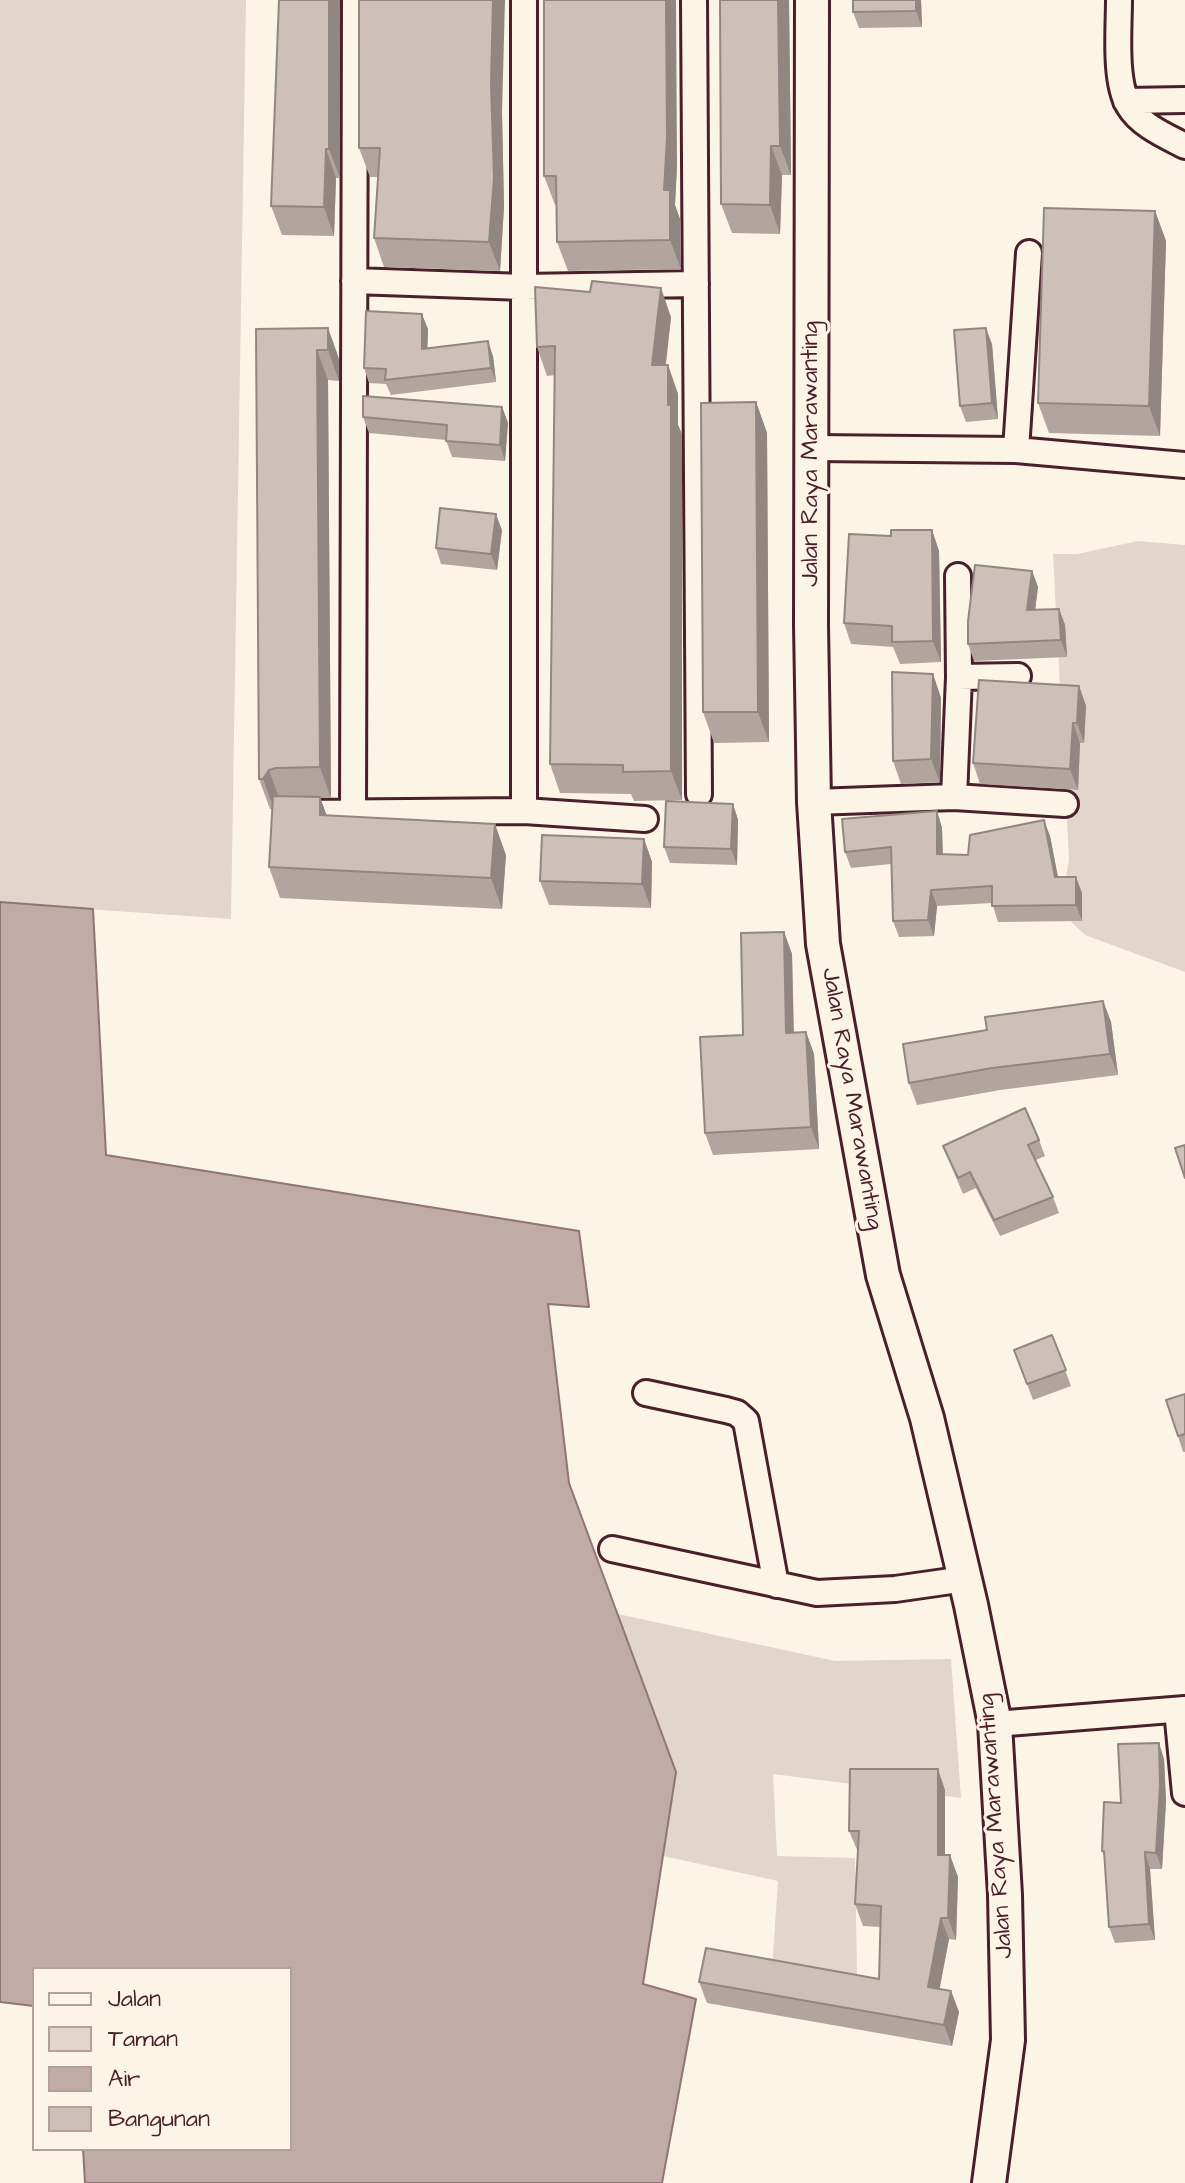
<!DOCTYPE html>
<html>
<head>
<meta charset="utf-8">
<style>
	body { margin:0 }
	#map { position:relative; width:1185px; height:2183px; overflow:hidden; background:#fcf5e5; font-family:"Architects Daughter",sans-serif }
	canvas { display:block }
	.legend { position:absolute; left:32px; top:1967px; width:260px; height:184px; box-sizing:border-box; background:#fcf5e5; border:2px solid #b59f9b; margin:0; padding:10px 14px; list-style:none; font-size:24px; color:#4a1f2b }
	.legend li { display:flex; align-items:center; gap:16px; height:40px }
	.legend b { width:40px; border:2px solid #b59f9b }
</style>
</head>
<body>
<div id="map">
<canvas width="1185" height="2183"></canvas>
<ul class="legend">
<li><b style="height:10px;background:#fcf5e5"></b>Jalan</li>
<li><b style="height:22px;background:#e2d5ca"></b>Taman</li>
<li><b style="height:22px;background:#c0aca5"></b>Air</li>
<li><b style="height:22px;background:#cfc0b7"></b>Bangunan</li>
</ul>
</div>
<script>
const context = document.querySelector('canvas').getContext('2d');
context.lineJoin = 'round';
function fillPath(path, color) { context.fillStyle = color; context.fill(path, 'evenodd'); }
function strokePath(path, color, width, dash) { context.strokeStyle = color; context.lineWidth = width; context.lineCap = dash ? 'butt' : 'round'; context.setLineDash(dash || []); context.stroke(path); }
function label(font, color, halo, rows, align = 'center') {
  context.font = font + ' "Architects Daughter",sans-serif'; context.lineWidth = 6; context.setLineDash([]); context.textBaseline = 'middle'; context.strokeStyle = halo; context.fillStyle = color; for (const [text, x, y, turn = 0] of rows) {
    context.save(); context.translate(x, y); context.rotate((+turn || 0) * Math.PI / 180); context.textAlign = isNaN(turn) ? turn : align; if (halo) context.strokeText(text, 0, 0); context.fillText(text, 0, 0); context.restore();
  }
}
fillPath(new Path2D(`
	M0,0h246l-15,919 -231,-16z
	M1138,541l47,4v427l-100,-37 -25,-24 9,-51 -16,-306h24z
	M618,1614l217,47 116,-2 10,139 -188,-24 4,82 78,2 2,116 -85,-4 6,-89 -115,-25 13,-84z`), '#e2d5ca');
const water = new Path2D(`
	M0,902l93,7 13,246 473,76 10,76 -41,-3 21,179 107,289 -33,212 53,15 -34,184h-577l-2,-34h207v-180h-256v37l-34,-4z`);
fillPath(water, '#c0aca5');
strokePath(water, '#917474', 2);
const street = new Path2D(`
	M694,0l5,794
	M1119,0c0,28 -5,82 10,106 11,19 37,30 56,40
	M1126,101l59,-1
	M354,281l170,6 172,-3
	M813,448l203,2 169,15
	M1016,450l13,-197
	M959,677l59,-1
	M954,797l5,-120 -1,-101
	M814,802l140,-5 111,7
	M353,810l2,-810
	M524,811v-811
	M292,813l232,-2 121,8
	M646,1393l80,17 11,3 9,8 30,164
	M612,1549l205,44 78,-4 70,-10
	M1177,1710l8,83
	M995,1724l190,-15`);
const secondary = new Path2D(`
	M812,0l-1,625 3,177 9,142 60,331 44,143 44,187 24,119 10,171 3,145 -19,143`);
strokePath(street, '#4a1f2b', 30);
strokePath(secondary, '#4a1f2b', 38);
strokePath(street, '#fcf5e5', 24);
strokePath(secondary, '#fcf5e5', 32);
fillPath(new Path2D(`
	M279,0h61v178h-4l-2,58 -52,-1 -11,-29z
	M789,0l2,175h-9l-2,59 -48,-1 -11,-29z
	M853,0h68l1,27 -63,1 -6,-16z
	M502,113l2,94 -4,64 -116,-4 -10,-29 4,-61h-8l-11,-29z
	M677,166l-2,39 5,14 1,50 -113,2 -11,-29 -1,-37h-1l-11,-29z
	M1155,211l11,30 -6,195 -111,-3 -11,-30z
	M671,317l-5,48h2l10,29v31l4,9v366l-48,1 -3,-7 -71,-1 -10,-29 5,-389 -8,1 -10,-29z
	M328,328l11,31v22l-11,-1 3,418h-11l7,18 179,39 -4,54 -222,-11 -11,-31 3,-58h-2l-11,-30 -3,-450z
	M428,329l-1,19 66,8 3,26 -105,13 -5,-11 -17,-1 -5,-15z
	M992,344l6,75 -32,3 -6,-16z
	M756,402l11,31 2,309 -55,1 -11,-31z
	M502,407l6,16 -3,38 -53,-4 -6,-17 -77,-7 -6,-16z
	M502,530l-5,40 -56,-6 -5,-16z
	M932,530l7,21 2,111 -41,2 -7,-17 -42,-3 -7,-21 47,-87z
	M1032,571l6,16 -3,23 24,-1 6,16 2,32 -93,4 -6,-17z
	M933,674l8,24 -1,84 -39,2 -8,-23z
	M1079,686l7,20 -2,37h-4l-2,47 -98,-6 -7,-21z
	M733,804l5,16 -1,45 -67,-2 -6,-16z
	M937,811l5,17 1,26 25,1 82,-19 8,41h18l6,16v28l-84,1 -6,-19 -55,3 -3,30 -35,1 -6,-16 -2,-57 -40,4 -6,-16z
	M644,839l8,23 -1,46 -102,-3 -9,-24z
	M784,932l8,22 2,78h12l8,22 5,95 -106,6 -8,-22z
	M1103,1001l8,21 7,53 -118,15 -83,15 -8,-22 78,-53z
	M1039,1140l6,16 -9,4 17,37 6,16 -59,23 -24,-48 -13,6 -20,-48z
	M1052,1335l19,51 -38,14 -19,-50z
	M1185,1394v58h-2l-5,-16z
	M1164,1759l2,42 -4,68h-12l5,71 -40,3 -6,-16 -4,-69 -3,-7z
	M945,1790v65l13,22 -2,63 -7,-1 -10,50 12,2 8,21 -7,34 -245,-43 -8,-21 180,-3 1,-52 -17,-1 -8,-22 3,-52 -9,-21z`), '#b2a59d');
fillPath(new Path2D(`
	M329,0h11v178l-11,-29z
	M493,0h12l-3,113 2,94 -4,64 -11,-29z
	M666,0h10l1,166 -2,39 5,14 1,50 -11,-29 -6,-50z
	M778,0h11l2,175 -11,-29z
	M916,0h5l1,27 -6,-16z
	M771,146l11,29 -2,59 -10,-29z
	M326,149l10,29 -2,58 -10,-29z
	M1155,211l11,30 -6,195 -11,-30z
	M661,288l10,29 -9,77 -10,-29z
	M422,314l6,15 -1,35 -5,-15z
	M328,328l11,31v22l-11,-31z
	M986,328l6,16 6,75 -6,-16z
	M488,341l5,15 3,26 -5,-14z
	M317,350l11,30 3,418 -11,-31z
	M668,365l10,29v31l4,9v366l-11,-29z
	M756,402l11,31 2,309 -11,-30z
	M502,407l6,16 -3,38 -5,-16z
	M496,514l6,16 -5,40 -6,-16z
	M932,530l7,21 2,111 -8,-21z
	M1032,571l6,16 -5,39 -6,-16z
	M1059,609l6,16 2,32 -6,-17z
	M933,674l8,24 -1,84 -9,-23z
	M1079,686l7,20 -2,37 -7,-20z
	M1073,723l7,20 -2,47 -8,-21z
	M269,770l11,31 -6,8 -11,-30z
	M320,797l11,31 -11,-13z
	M733,804l5,16 -1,45 -6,-16z
	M937,811l5,17 1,42 -6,-16z
	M1044,820l6,16 11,57 -6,-16z
	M495,824l11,31 -4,54 -11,-31z
	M644,839l8,23 -1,46 -9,-24z
	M1076,877l6,16v28l-6,-16z
	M931,890l6,16 -3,30 -6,-16z
	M784,932l8,22 2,101 -8,-22z
	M1103,1001l8,21 7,53 -8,-21z
	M806,1032l8,22 5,95 -8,-22z
	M1159,1743l5,16 2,42 -4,68 -6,-16z
	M938,1769l7,21v86l-7,-21z
	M1145,1852l5,17 5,71 -6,-16z
	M950,1855l8,22 -2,63 -8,-22z
	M941,1918l8,21 -13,69 -8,-21z
	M951,1991l8,21 -7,34 -8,-21z`), '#918680');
const building = new Path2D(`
	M279,0h50v149h-3l-2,58 -53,-1z
	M359,0h134l-2,84 3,94 -5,64 -115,-4 6,-90h-21z
	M544,0h122l1,137 -3,53h6v50l-113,2 -1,-66h-12z
	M720,0h58l2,146h-9l-1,59 -49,-1z
	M853,0h63v11l-63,1z
	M1044,208l111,3 -6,195 -111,-3z
	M592,281l69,7 -9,77h16v40h3v366l-48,1v-7l-73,-1 5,-418 -18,1 -2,-60 55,5z
	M366,311l56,3v35l66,-8 3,27 -106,12 1,-11 -22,-1z
	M328,328v22h-11l3,417 -44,1 -7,2 -6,9h-4l-3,-450z
	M986,328l6,75 -32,3 -6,-76z
	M363,396l139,11 -2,38 -54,-4 1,-16 -84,-8z
	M756,402l2,310h-55l-2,-309z
	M440,508l56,6 -5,40 -55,-6z
	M891,530h41l1,111 -41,1v-16l-48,-3 5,-89 42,2z
	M975,565l57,6 -5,39 32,-1 2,31 -93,4v-23z
	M892,672l41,2 -2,85 -38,2z
	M979,680l100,6 -2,37h-4l-3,46 -97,-6z
	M273,796l47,1v18l175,9 -4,54 -222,-11z
	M666,801l67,3 -2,45 -67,-2z
	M937,811v43l31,1 2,-20 74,-15 11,57h21v28l-84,1v-20l-61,4 -3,30 -35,1 -2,-74 -46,5 -3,-33z
	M542,835l102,4 -2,45 -102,-3z
	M784,932l2,101 20,-1 5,95 -106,6 -5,-96 43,-2 -2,-102z
	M1103,1001l7,53 -118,14 -83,15 -6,-39 84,-14 -2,-13z
	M1025,1108l14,32 -11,5 25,52 -59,23 -24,-48 -12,6 -15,-32z
	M1185,1145v33l-10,-30z
	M1052,1335l14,35 -39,14 -13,-34z
	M1185,1394v40l-7,2 -12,-36z
	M1159,1743l1,42 -4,68 -11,-1 4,72 -40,3 -5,-76h-2l2,-49 17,1 -3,-59z
	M850,1769h88v86h12l-2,63h-7l-13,69 23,4 -7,34 -245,-43 7,-34 173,31 2,-73 -26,-2 4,-73h-10z`);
fillPath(building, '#cfc0b7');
strokePath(building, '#918680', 2);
label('24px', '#4a1f2b', '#fcf5e5', [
	["Jalan Raya Marawanting",812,454,-90],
	["Jalan Raya Marawanting",851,1099,80],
	["Jalan Raya Marawanting",997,1826,-94]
]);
</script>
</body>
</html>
